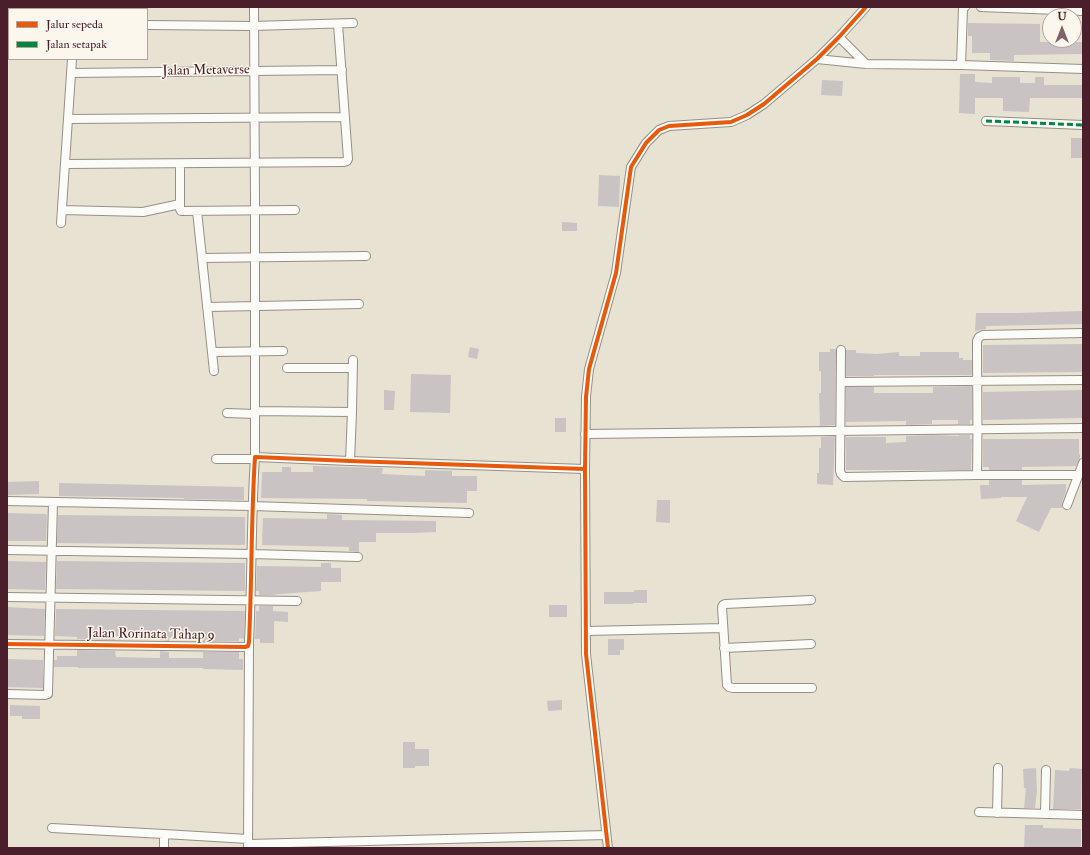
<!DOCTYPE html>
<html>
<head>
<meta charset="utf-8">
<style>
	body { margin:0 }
	#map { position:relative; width:1090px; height:855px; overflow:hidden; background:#e7e2d2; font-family:"IM FELL Double Pica",serif }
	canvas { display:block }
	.frame { position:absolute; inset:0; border:8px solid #4a1f2b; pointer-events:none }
	.legend { position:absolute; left:8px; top:8px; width:140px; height:52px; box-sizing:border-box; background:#fbf7ec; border:1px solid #b4a19f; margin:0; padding:5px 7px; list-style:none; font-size:12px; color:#4a1f2b }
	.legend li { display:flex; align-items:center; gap:8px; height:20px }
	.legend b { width:20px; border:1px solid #b4a19f }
	.north { position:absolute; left:1042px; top:8px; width:40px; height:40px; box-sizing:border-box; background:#fbf7ec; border:1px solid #b4a19f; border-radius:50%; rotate:0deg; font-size:11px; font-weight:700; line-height:16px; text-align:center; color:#4a1f2b }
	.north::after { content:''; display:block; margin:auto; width:14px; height:18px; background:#816365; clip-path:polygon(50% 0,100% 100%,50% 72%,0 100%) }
</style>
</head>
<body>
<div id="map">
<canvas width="1090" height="855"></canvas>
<div class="frame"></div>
<ul class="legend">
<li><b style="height:5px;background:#e8590c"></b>Jalur sepeda</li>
<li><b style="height:5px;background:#00873e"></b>Jalan setapak</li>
</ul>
<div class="north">U</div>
</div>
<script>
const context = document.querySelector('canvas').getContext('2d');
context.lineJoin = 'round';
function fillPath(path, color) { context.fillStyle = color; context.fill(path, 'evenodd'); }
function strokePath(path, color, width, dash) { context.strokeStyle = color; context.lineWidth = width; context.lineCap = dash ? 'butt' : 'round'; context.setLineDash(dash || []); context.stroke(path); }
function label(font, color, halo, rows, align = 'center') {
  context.font = font + ' "IM FELL Double Pica",serif'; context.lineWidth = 3; context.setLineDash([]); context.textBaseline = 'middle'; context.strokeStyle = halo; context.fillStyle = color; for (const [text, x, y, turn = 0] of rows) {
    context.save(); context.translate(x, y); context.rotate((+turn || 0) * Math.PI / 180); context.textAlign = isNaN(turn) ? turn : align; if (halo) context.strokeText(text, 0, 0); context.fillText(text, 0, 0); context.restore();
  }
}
fillPath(new Path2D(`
	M968,23l72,1v18h43v12l-69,1v6l-24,-1v-7h-18v-17h-4z
	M960,74h15v8l17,1v-6h28v6h15v-6h9v8h39v13h-53l-1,14 -26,-1v-13h-28v16l-16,-1z
	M822,80l21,1 -1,15 -21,-1z
	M1071,138h12v20h-12z
	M599,175l21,1 -1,31 -21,-1z
	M562,222l15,1v8h-15z
	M1083,311v13l-97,2v3l-11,2 1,-18h42z
	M1083,344v28l-100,1v-28z
	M470,347l9,2 -2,10 -9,-2z
	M830,349h6l-1,76 -15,1 -1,-33h2v-22h-2v-19h11z
	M846,350h10v3l21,1 22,-2v4h21v-4h39v6h4v2h9v14l-1,1h-97v1h-28z
	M411,374l40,1 -1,38 -40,-1z
	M972,386v34h-2v4h-12v-4h-26v4l-26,1v-4l-60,1v-35h28v6h59v-6z
	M384,390l11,1 -1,19h-10z
	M1083,390v28l-100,2v-28z
	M555,418h11v14h-11z
	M933,435l26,1v-1h11v4h2l-1,31h-125v-33h40v6l20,-1v-6z
	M835,436l-2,49 -16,-1v-11h2v-25h2v-11z
	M983,439h96v15h1v5l-4,7 -54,1v3h-33v-3h-6z
	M313,466l70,2 -1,6 43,2v-6l27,1v5h25v15h-10v12l-100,-2v-2l-106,-1 1,-26h20v-5h9v5h22z
	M989,480h33v5l44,-1v7l-4,12v5h-11l-12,24 -23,-11 11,-24h-26v1l-20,1 -1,-14h9z
	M39,481v13l-32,1v-13z
	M59,483l185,4v13l-60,-1v-1l-62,-1 -63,-1z
	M657,500h13v23l-14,-1z
	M7,513l39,1v1h1l-1,26h-39z
	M327,514l15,1v5l94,1v11l-23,1h-37v9h-17v10l-10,-1v-4l-87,-2 1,-27 64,1z
	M58,515l187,2v28l-188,-2z
	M7,561l39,1 -1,28 -38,-1z
	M57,561l188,2v28l-189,-2z
	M321,563h10v5h10v14h-20v9l-41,3 -7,1h-14v-4h-3l1,-25 64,1z
	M634,590h13v13h-14v1h-29v-12h30z
	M549,605h18v12h-18z
	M259,606h14v5l15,1v10l-14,-1v22h-14v-4h-5l1,-28h3z
	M7,607l38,2 -1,27 -37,-1z
	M56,609l189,2 -1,28 -5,-1v3h-36v-3h-34v3l-9,-1v-2l-28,-1h-17v3l-38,-1v-2l-22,-1z
	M608,639h16v11h-4v5h-12z
	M77,650l38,1 1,6 44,1v-7l9,1v6h34v-6h36v7h4v11l-40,-1v-1h-125v-1h-24v-7h3v-4h20z
	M7,659l36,1v28l-36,-1z
	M562,700v10l-14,1 -1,-10z
	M10,705l30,1v13h-18v-3h-12z
	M403,742h12v7h14v17h-14v2h-12z
	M1036,768l1,23 -2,17h-11l2,-20h-2l-1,-19z
	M1070,768l12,1 -1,40h-28l2,-39 14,1z
	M1025,825h18v3l38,1v19h-57z`), '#cac3c4');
const minor = new Path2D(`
	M254,7l1,195v209
	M981,7l102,4
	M75,9v-2
	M147,25l106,1 100,-3
	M839,37l27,27
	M817,59l49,5 95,1 122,4
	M961,65l2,-57 2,-1
	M71,73l271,-3
	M68,119l277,-2
	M986,121l97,4
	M65,164l279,-2 3,-1 1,-2 -10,-135
	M180,164v45l1,2 114,-1
	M62,210l81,2 37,-8
	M197,211l17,160
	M61,223l11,-164
	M202,258l164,-2
	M207,307l152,-3
	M841,350l-1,121 1,3 3,3 133,-2
	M212,352l71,-1
	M287,368h66
	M841,382l242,-2
	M352,412l1,-52
	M227,413l28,1
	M585,434l498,-6
	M255,457v-46l97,1 -2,49
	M216,459h39
	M1078,475h-101c1,-45 0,-89 0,-134l2,-4 4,-2 100,-2
	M7,501l245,5 217,7
	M1067,505l16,-42
	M7,550l245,4 106,3
	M7,597l290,4
	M811,600l-86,4 -2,1 -1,2 5,78 2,2 4,1h79
	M586,631l137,-3
	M7,644l238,3 3,-1 1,-4c3,-62 2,-124 6,-185l95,4 235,8
	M724,648l87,-4
	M7,694l38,1 3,-1v-2l5,-190
	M979,812l104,3
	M997,813l1,-45
	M1045,814l1,-44
	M52,828l112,6
	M248,844l358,-9
	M164,848v-14l84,5
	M248,848l1,-204
	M608,848l-22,-194 -1,-185 1,-72 3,-28 27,-96 15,-106 15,-24 13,-13 10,-4 62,-4 16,-7 17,-11 53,-45 22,-22 27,-30`);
strokePath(minor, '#988e88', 10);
strokePath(minor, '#fbfbf8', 8);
strokePath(new Path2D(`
	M986,121l97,4`), '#00873e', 3, [6, 3]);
strokePath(new Path2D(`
	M7,644l238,3 3,-1 1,-4c3,-62 2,-124 6,-185l95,4 235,8
	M608,848l-22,-194 -1,-185 1,-72 3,-28 27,-96 15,-106 15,-24 13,-13 10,-4 62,-4 16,-7 17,-11 53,-45 22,-22 27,-30`), '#e8590c', 4);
label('14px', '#4a1f2b', '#fbf7ec', [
	["Jalan Metaverse",206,71,-1],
	["Jalan Rorinata Tahap 9",151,635,1]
]);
</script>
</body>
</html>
